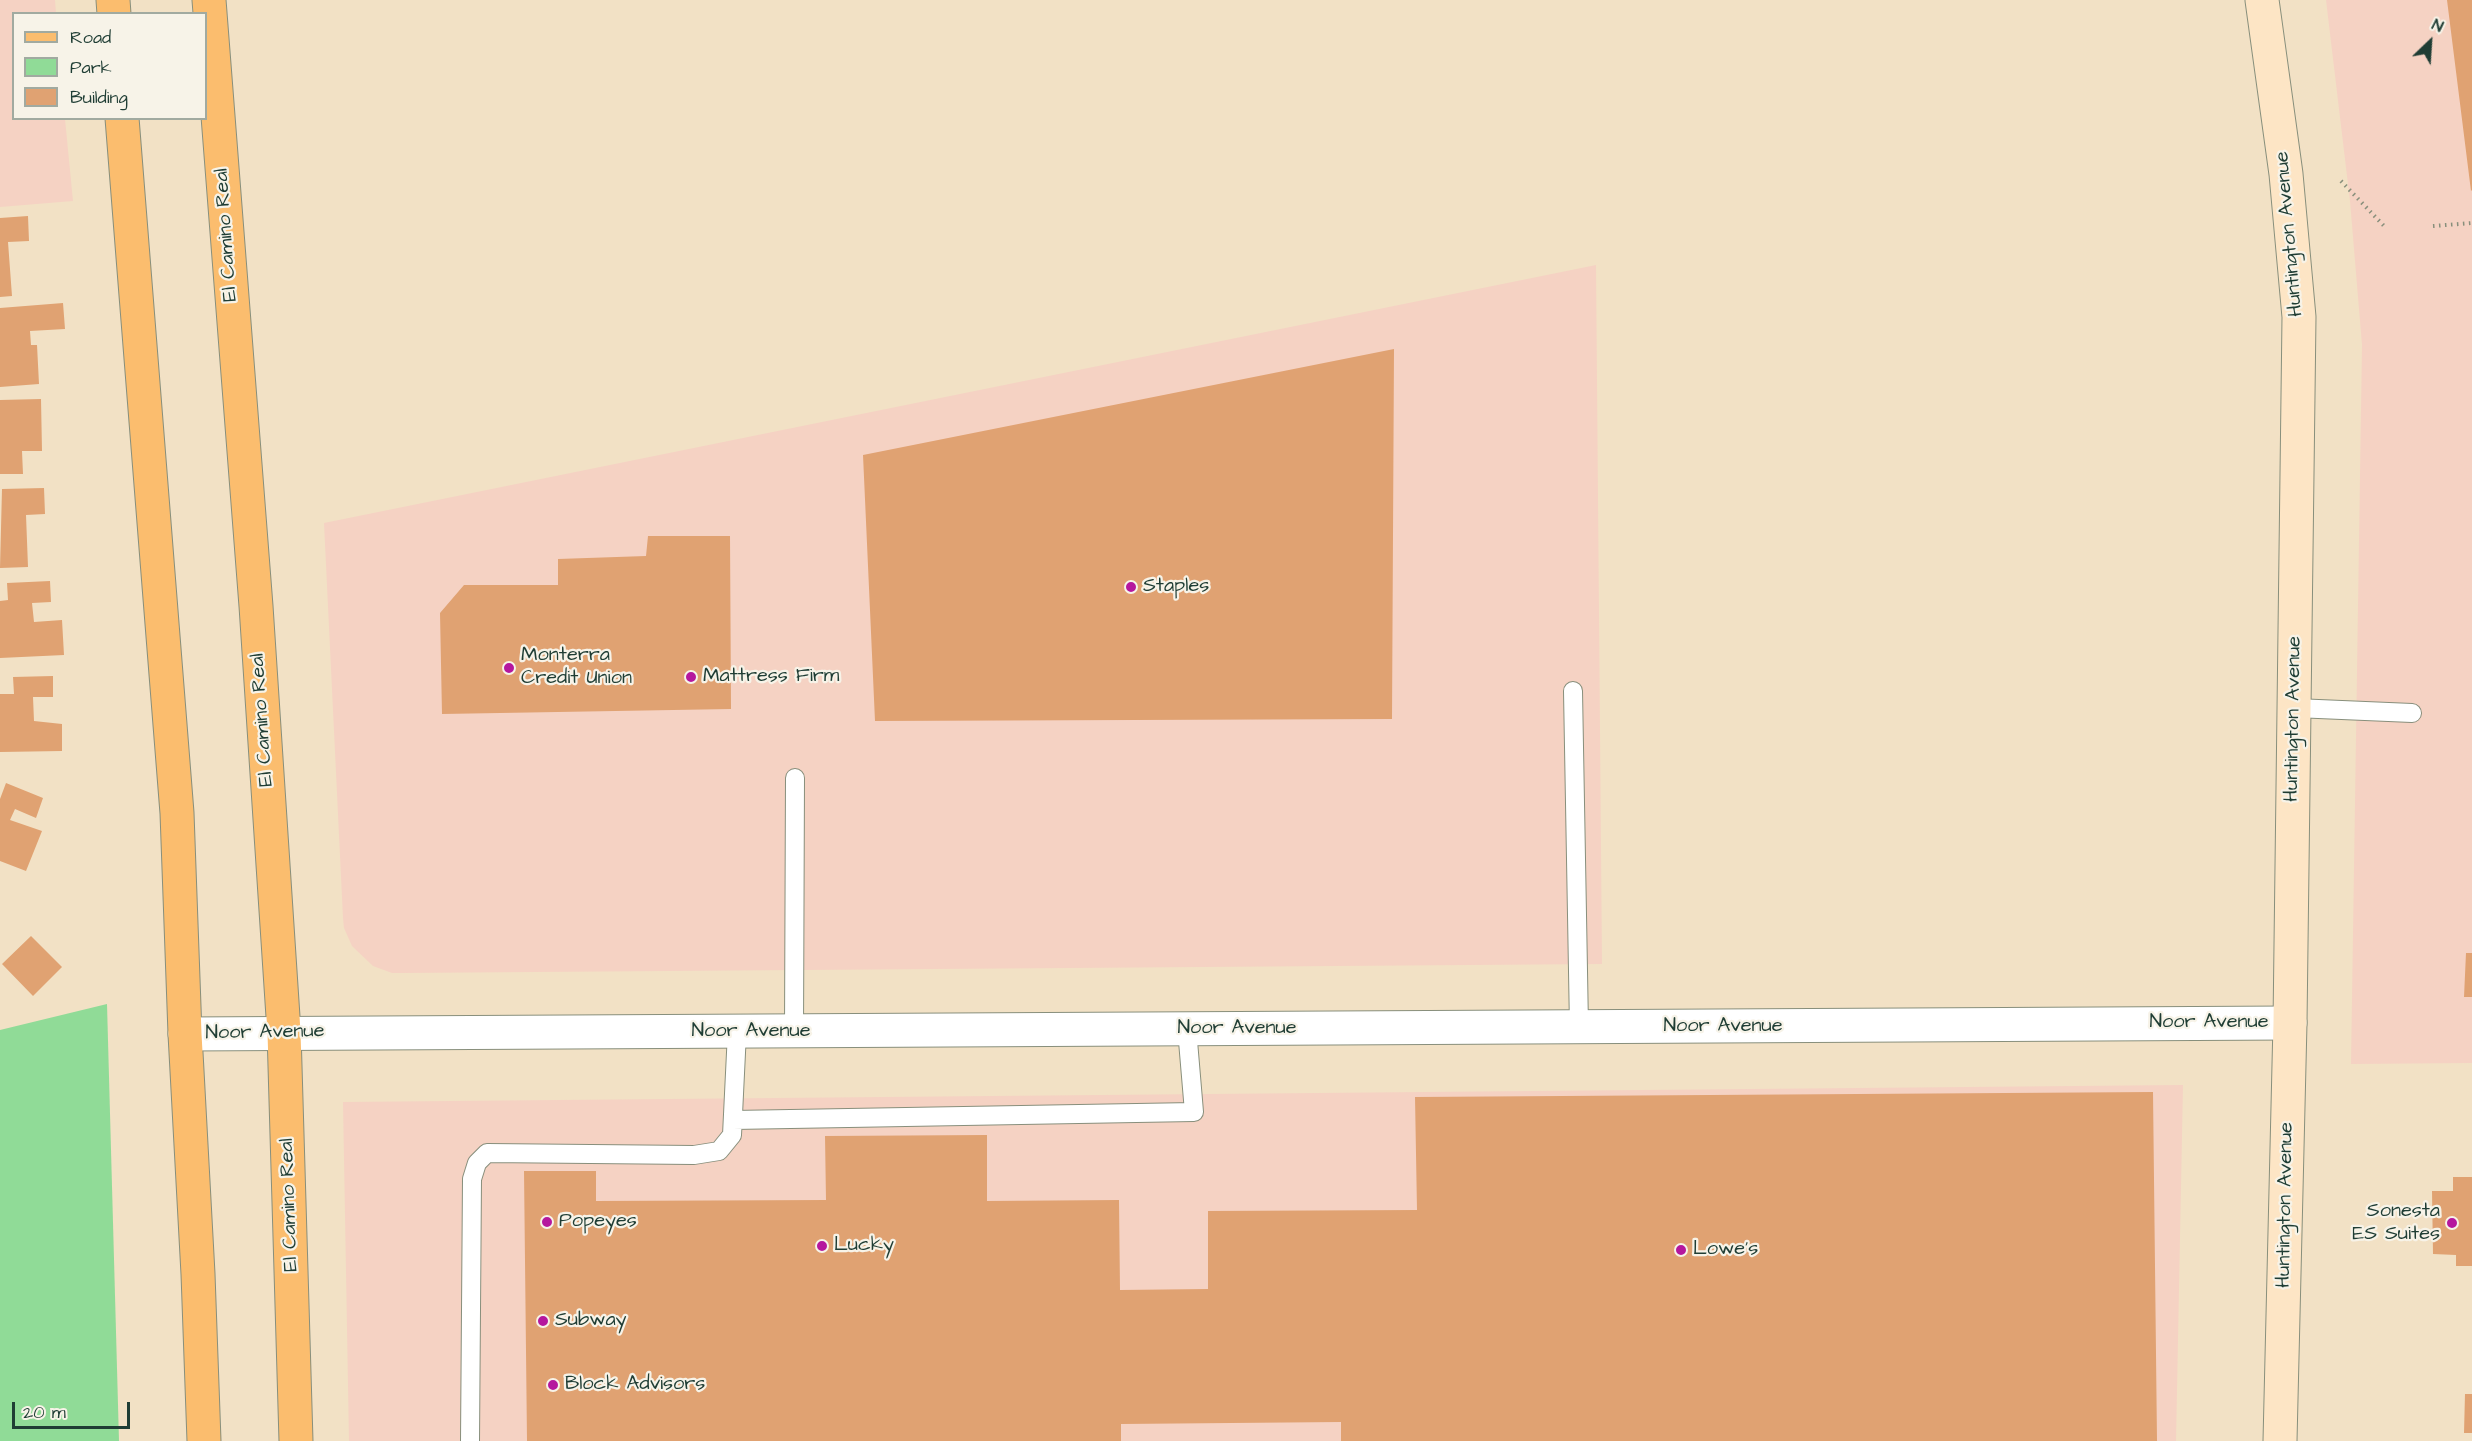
<!DOCTYPE html>
<html>
<head>
<meta charset="utf-8">
<style>
	body { margin:0 }
	#map { position:relative; width:2472px; height:1441px; overflow:hidden; background:#f2e1c5; font-family:"Architects Daughter",sans-serif }
	canvas { display:block }
	.legend { position:absolute; left:12px; top:12px; width:195px; height:108px; box-sizing:border-box; background:#f7f3e8; border:2px solid #a1aaa0; margin:0; padding:8px 10px; list-style:none; font-size:18px; color:#1f3d34 }
	.legend li { display:flex; align-items:center; gap:12px; height:30px }
	.legend b { width:30px; border:2px solid #a1aaa0 }
	.north { position:absolute; left:2400px; top:12px; width:60px; height:60px; -webkit-text-stroke:4px #f7f3e8; paint-order:stroke; rotate:25deg; font-size:16px; font-weight:700; line-height:24px; text-align:center; color:#1f3d34 }
	.north::after { content:''; display:block; margin:auto; width:21px; height:27px; background:#1f3d34; clip-path:polygon(50% 0,100% 100%,50% 72%,0 100%) }
	.scale { position:absolute; left:12px; top:1402px; width:118px; height:27px; box-sizing:border-box; border:3px solid #1f3d34; border-top:0; padding-left:8px; font-size:18px; line-height:21px; white-space:nowrap; color:#1f3d34; -webkit-text-stroke:4px #f7f3e8; paint-order:stroke }
</style>
</head>
<body>
<div id="map">
<canvas width="2472" height="1441"></canvas>
<ul class="legend">
<li><b style="height:8px;background:#fbbd6e"></b>Road</li>
<li><b style="height:16px;background:#90db97"></b>Park</li>
<li><b style="height:16px;background:#e0a272"></b>Building</li>
</ul>
<div class="north">N</div>
<div class="scale">20 m</div>
</div>
<script>
const context = document.querySelector('canvas').getContext('2d');
context.lineJoin = 'round';
function fillPath(path, color) { context.fillStyle = color; context.fill(path, 'evenodd'); }
function strokePath(path, color, width, dash) { context.strokeStyle = color; context.lineWidth = width; context.lineCap = dash ? 'butt' : 'round'; context.setLineDash(dash || []); context.stroke(path); }
function label(font, color, halo, rows, align = 'center') {
  context.font = font + ' "Architects Daughter",sans-serif'; context.lineWidth = 4.5; context.setLineDash([]); context.textBaseline = 'middle'; context.strokeStyle = halo; context.fillStyle = color; for (const [text, x, y, turn = 0] of rows) {
    context.save(); context.translate(x, y); context.rotate((+turn || 0) * Math.PI / 180); context.textAlign = isNaN(turn) ? turn : align; if (halo) context.strokeText(text, 0, 0); context.fillText(text, 0, 0); context.restore();
  }
}
fillPath(new Path2D(`
	M0,0h55l1,13 -42,1v104l51,1 8,82 -73,6z
	M2326,0h146v1063l-121,1 11,-719 -12,-144z
	M1596,265l6,699 -1200,9h-10l-19,-7 -21,-20 -8,-18 -1,-10 -19,-395z
	M2183,1085l-7,356h-1827l-6,-339z`), '#f5d2c3');
fillPath(new Path2D(`
	M107,1004l12,437h-119v-411z`), '#90db97');
fillPath(new Path2D(`
	M2447,0h25v190l-1,1z
	M28,216l1,25 -21,1 4,54 -12,1v-79z
	M63,303l2,26 -35,2 1,14h6l2,39 -39,3v-79z
	M1394,349l-2,370 -517,2 -12,-266z
	M41,399l1,52h-20l1,23h-23v-74z
	M44,488l1,26 -19,1 2,52 -28,1 2,-79z
	M648,536h82l1,173 -289,5 -2,-101 24,-28h94v-26l88,-3z
	M50,581l1,21 -19,1 2,19 28,-2 2,35 -64,3v-57l8,-1 -1,-17z
	M53,676v21h-20l1,24 28,3v27l-62,1v-58h14l-1,-17z
	M6,783l37,15 -7,20 -21,-9 -5,11 32,11 -16,40 -26,-10v-62z
	M31,936l31,31 -29,29 -31,-32z
	M2466,953h6v44h-8z
	M2153,1092l4,349h-816v-19l-220,2v17h-594l-3,-270h72v30l230,-1 -1,-64 162,-1v66l132,-1 1,90 88,-1v-78l209,-1 -2,-113z
	M2453,1177h19v89h-16v-11l-23,-1 -1,-63h21z
	M2465,1394h7v39h-8z`), '#e0a272');
const lane = new Path2D(`
	M1573,691l6,336
	M2295,708l117,5
	M794,1031l1,-253
	M733,1120l461,-8 -7,-83
	M470,1441l2,-262 5,-16 10,-10 207,2 25,-4 13,-16 5,-103`);
const street = new Path2D(`
	M185,1034l2105,-11`);
const secondary = new Path2D(`
	M2262,0l24,174 13,143 -9,706 -10,418`);
const primary = new Path2D(`
	M113,0l1,14
	M209,0l47,606 28,426 12,409
	M122,118l55,695 8,221 13,240 6,167`);
strokePath(lane, '#888f7c', 20);
strokePath(street, '#888f7c', 35);
strokePath(secondary, '#888f7c', 35);
strokePath(primary, '#888f7c', 35);
strokePath(new Path2D(`
	M2341,181l45,47
	M2433,226l39,-3`), '#888f7c', 4, [1.5, 4.5]);
strokePath(lane, '#fff', 18);
strokePath(street, '#fff', 33);
strokePath(secondary, '#fde5c5', 33);
strokePath(primary, '#fbbd6e', 33);
for (const [x, y, r, color] of [
	[1131,587,6,"#b5179e"],
	[509,668,6,"#b5179e"],
	[691,677,6,"#b5179e"],
	[547,1222,6,"#b5179e"],
	[2452,1223,6,"#b5179e"],
	[822,1246,6,"#b5179e"],
	[1681,1250,6,"#b5179e"],
	[543,1321,6,"#b5179e"],
	[553,1385,6,"#b5179e"]
]) { const dot = new Path2D(); dot.arc(x, y, r, 0, 2 * Math.PI); context.fillStyle = color; context.fill(dot); strokePath(dot, '#f7f3e8', 2); }
label('20px', '#1f3d34', '#f7f3e8', [
	["Huntington Avenue",2290,234,-95],
	["El Camino Real",227,235,-94],
	["Huntington Avenue",2294,719,-89],
	["El Camino Real",263,720,-94],
	["Noor Avenue",2209,1023],
	["Noor Avenue",1723,1027],
	["Noor Avenue",1237,1029],
	["Noor Avenue",751,1032],
	["Noor Avenue",265,1033,-1],
	["El Camino Real",290,1205,-92],
	["Huntington Avenue",2286,1205,-89]
]);
label('20px', '#1f3d34', '#f7f3e8', [
	["Staples",1143,587],
	["Monterra",521,656],
	["Credit Union",521,679],
	["Mattress Firm",703,677],
	["Sonesta",2440,1212,"right"],
	["ES Suites",2440,1235,"right"],
	["Popeyes",559,1222],
	["Lucky",834,1246],
	["Lowe's",1693,1250],
	["Subway",555,1321],
	["Block Advisors",565,1385]
], 'left');
</script>
</body>
</html>
